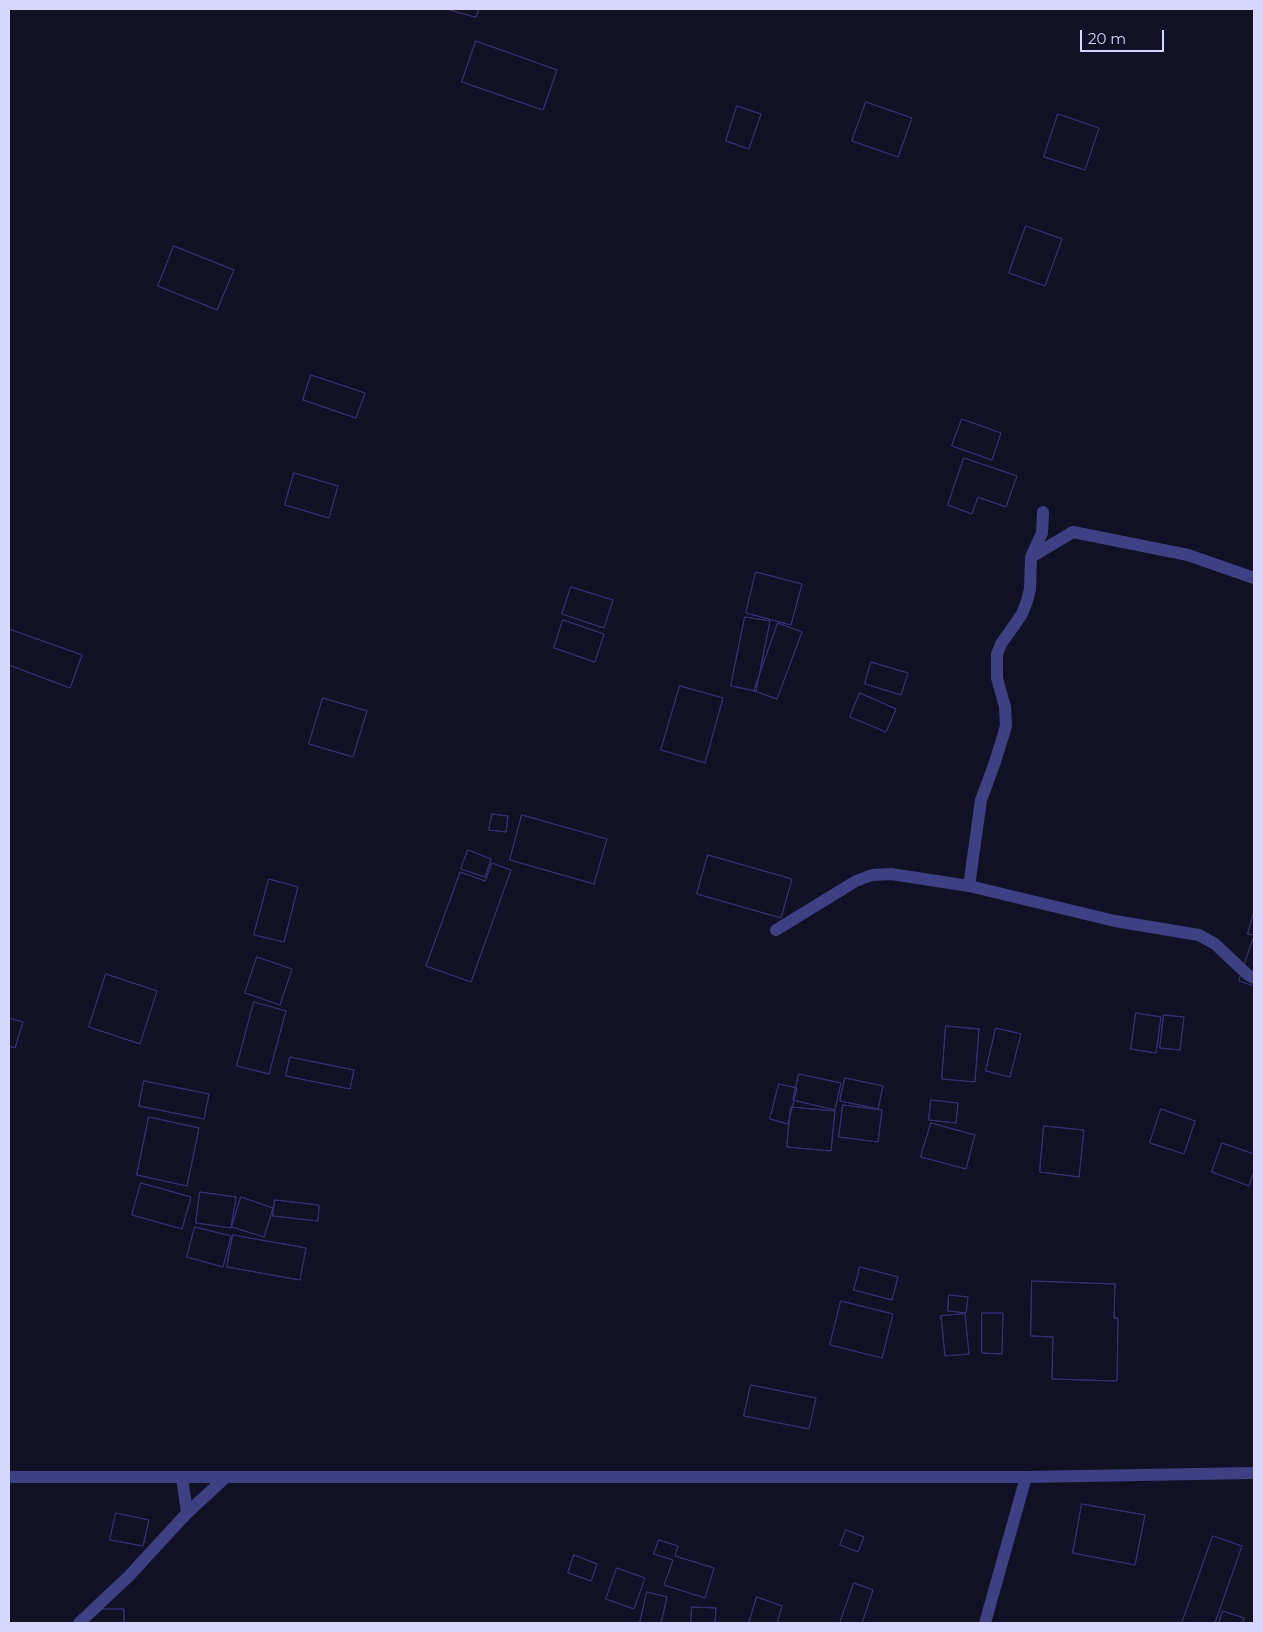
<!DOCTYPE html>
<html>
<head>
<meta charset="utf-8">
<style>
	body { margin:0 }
	#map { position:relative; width:1263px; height:1632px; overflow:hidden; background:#121025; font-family:Montserrat,sans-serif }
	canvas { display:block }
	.frame { position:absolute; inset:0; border:10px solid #d7d6fd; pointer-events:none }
	.scale { position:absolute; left:1080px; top:30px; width:84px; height:22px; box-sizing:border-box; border:2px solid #d7d6fd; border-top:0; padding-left:6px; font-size:15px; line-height:18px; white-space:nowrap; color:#d7d6fd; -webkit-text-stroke:4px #121025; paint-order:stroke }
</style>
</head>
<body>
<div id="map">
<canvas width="1263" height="1632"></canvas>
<div class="frame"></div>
<div class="scale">20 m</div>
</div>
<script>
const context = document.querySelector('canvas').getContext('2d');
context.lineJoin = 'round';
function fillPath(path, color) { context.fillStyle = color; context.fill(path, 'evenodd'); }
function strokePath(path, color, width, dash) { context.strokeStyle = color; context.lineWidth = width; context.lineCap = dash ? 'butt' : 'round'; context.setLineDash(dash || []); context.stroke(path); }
const building = new Path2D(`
	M447,9h32l-3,8z
	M447,9h32l-3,8z
	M476,41l81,29 -14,40 -81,-28z
	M476,41l81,29 -14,40 -81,-28z
	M866,102l46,16 -14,39 -46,-16z
	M866,102l46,16 -14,39 -46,-16z
	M737,106l24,8 -12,35 -23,-8z
	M737,106l24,8 -12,35 -23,-8z
	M1058,114l41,14 -14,42 -41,-13z
	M1058,114l41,14 -14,42 -41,-13z
	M1026,226l36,13 -17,47 -36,-13z
	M1026,226l36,13 -17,47 -36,-13z
	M174,246l60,24 -17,40 -59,-24z
	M174,246l60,24 -17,40 -59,-24z
	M311,375l54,18 -9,25 -53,-18z
	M311,375l54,18 -9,25 -53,-18z
	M962,419l39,14 -9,27 -40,-14z
	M962,419l39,14 -9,27 -40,-14z
	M964,458l53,18 -11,31 -28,-10 -6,17 -24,-9z
	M964,458l53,18 -11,31 -28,-10 -6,17 -24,-9z
	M294,473l44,13 -9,32 -44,-13z
	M294,473l44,13 -9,32 -44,-13z
	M756,572l46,12 -11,41 -45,-12z
	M756,572l46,12 -11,41 -45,-12z
	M571,587l42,13 -9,28 -42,-14z
	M571,587l42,13 -9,28 -42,-14z
	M745,617l25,4 -14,70 -25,-5z
	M745,617l25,4 -14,70 -25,-5z
	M563,620l41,14 -9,28 -41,-14z
	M563,620l41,14 -9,28 -41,-14z
	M778,623l24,9 -25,67 -23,-8z
	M778,623l24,9 -25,67 -23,-8z
	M9,629l73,26 -12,33 -61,-23z
	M9,629l73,26 -12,33 -61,-23z
	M871,662l37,11 -7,22 -36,-11z
	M871,662l37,11 -7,22 -36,-11z
	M680,686l43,12 -18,65 -44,-13z
	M680,686l43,12 -18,65 -44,-13z
	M860,693l36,16 -10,23 -36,-15z
	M860,693l36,16 -10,23 -36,-15z
	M323,698l44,13 -14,46 -44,-13z
	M323,698l44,13 -14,46 -44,-13z
	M492,814l16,2 -2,16 -17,-2z
	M492,814l16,2 -2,16 -17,-2z
	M522,815l85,24 -13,45 -84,-24z
	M522,815l85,24 -13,45 -84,-24z
	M468,850l23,9 -6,18 -24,-8z
	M468,850l23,9 -6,18 -24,-8z
	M708,855l84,24 -11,39 -84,-24z
	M708,855l84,24 -11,39 -84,-24z
	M492,863l19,7 -40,112 -45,-16 34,-94 25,9z
	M492,863l19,7 -40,112 -45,-16 34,-94 25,9z
	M269,879l29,8 -14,55 -30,-7z
	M269,879l29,8 -14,55 -30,-7z
	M1254,911v24l-6,-1z
	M1254,911v24l-6,-1z
	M1254,936v50l-15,-5z
	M1254,936v50l-15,-5z
	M257,957l35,12 -12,36 -35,-12z
	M257,957l35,12 -12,36 -35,-12z
	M106,974l51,17 -17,53 -51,-17z
	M106,974l51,17 -17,53 -51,-17z
	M254,1002l32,9 -17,63 -32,-8z
	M254,1002l32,9 -17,63 -32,-8z
	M1136,1013l25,4 -5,36 -25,-4z
	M1136,1013l25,4 -5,36 -25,-4z
	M1164,1015l20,2 -4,33 -20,-2z
	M1164,1015l20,2 -4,33 -20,-2z
	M9,1018l14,4 -8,26 -6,-2z
	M9,1018l14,4 -8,26 -6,-2z
	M946,1026l33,3 -4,53 -33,-3z
	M946,1026l33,3 -4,53 -33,-3z
	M996,1028l25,6 -11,43 -24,-6z
	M996,1028l25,6 -11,43 -24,-6z
	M290,1057l64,13 -4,19 -64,-13z
	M290,1057l64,13 -4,19 -64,-13z
	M799,1074l42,9 -6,27 -42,-10z
	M799,1074l42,9 -6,27 -42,-10z
	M845,1078l38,8 -5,23 -38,-8z
	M845,1078l38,8 -5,23 -38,-8z
	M144,1081l65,13 -5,25 -65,-13z
	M144,1081l65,13 -5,25 -65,-13z
	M779,1084l18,4 -9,36 -18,-5z
	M779,1084l18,4 -9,36 -18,-5z
	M931,1100l27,3 -2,20 -27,-3z
	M931,1100l27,3 -2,20 -27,-3z
	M843,1105l39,5 -4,32 -39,-5z
	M843,1105l39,5 -4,32 -39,-5z
	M791,1107l44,4 -4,40 -44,-4z
	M791,1107l44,4 -4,40 -44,-4z
	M1161,1109l34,12 -11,33 -34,-11z
	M1161,1109l34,12 -11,33 -34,-11z
	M149,1117l50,11 -12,58 -50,-11z
	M149,1117l50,11 -12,58 -50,-11z
	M931,1123l44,12 -9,34 -45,-12z
	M931,1123l44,12 -9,34 -45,-12z
	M1044,1126l40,4 -5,47 -39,-5z
	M1044,1126l40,4 -5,47 -39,-5z
	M1222,1143l32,11v17l-5,15 -37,-14z
	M1222,1143l32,11v17l-5,15 -37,-14z
	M141,1183l50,14 -9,32 -50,-14z
	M141,1183l50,14 -9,32 -50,-14z
	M200,1192l36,5 -5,31 -35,-5z
	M200,1192l36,5 -5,31 -35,-5z
	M241,1197l32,11 -9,29 -32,-10z
	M241,1197l32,11 -9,29 -32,-10z
	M275,1200l44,5 -1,16 -45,-5z
	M275,1200l44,5 -1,16 -45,-5z
	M195,1227l36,9 -8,31 -36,-10z
	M195,1227l36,9 -8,31 -36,-10z
	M233,1235l73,13 -6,32 -73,-13z
	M233,1235l73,13 -6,32 -73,-13z
	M860,1267l38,10 -6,23 -38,-10z
	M860,1267l38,10 -6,23 -38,-10z
	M1032,1281l83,3 -1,34h4l-1,63 -65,-2 1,-42 -22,-1z
	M1032,1281l83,3 -1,34h4l-1,63 -65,-2 1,-42 -22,-1z
	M949,1295l19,2 -2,16 -18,-2z
	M949,1295l19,2 -2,16 -18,-2z
	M841,1301l52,13 -11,44 -52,-13z
	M841,1301l52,13 -11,44 -52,-13z
	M982,1313h21l-1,41 -20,-1z
	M982,1313h21l-1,41 -20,-1z
	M965,1314l4,40 -24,2 -4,-40z
	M965,1314l4,40 -24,2 -4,-40z
	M751,1385l65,13 -7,31 -65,-13z
	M751,1385l65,13 -7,31 -65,-13z
	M1082,1504l63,11 -10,50 -62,-12z
	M1082,1504l63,11 -10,50 -62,-12z
	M116,1513l33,7 -6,26 -33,-6z
	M116,1513l33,7 -6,26 -33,-6z
	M846,1530l18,7 -6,15 -18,-7z
	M846,1530l18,7 -6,15 -18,-7z
	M1213,1536l29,10 -27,77h-33z
	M1213,1536l29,10 -27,77h-33z
	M659,1540l19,6 -3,10 39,12 -9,30 -41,-13 9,-25 -19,-6z
	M659,1540l19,6 -3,10 39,12 -9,30 -41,-13 9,-25 -19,-6z
	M574,1555l23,9 -6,17 -23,-8z
	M574,1555l23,9 -6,17 -23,-8z
	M617,1568l28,10 -11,31 -28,-10z
	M617,1568l28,10 -11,31 -28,-10z
	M854,1583l19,7 -11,33h-22z
	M854,1583l19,7 -11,33h-22z
	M647,1592l20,5 -6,26h-21z
	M647,1592l20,5 -6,26h-21z
	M757,1597l25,9 -5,17h-28z
	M757,1597l25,9 -5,17h-28z
	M692,1607l24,1 -1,15h-24z
	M692,1607l24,1 -1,15h-24z
	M88,1609h36v14h-36z
	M88,1609h36v14h-36z
	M1223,1611l21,7 -1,5h-24z
	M1223,1611l21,7 -1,5h-24z`);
fillPath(building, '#221d45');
strokePath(building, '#373070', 1);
strokePath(new Path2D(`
	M1031,557l42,-25 115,23 66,23
	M969,886l12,-86 14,-38 11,-36 -1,-19 -8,-29v-24l4,-10 21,-30 5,-13 3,-12 1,-32 11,-24 1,-21
	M776,930l80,-49 16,-6 19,-1 78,12 146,35 84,14 16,9 33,31 6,3
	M9,1477h1017l228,-4
	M182,1477l5,36
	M79,1623l50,-47 58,-63 39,-36
	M985,1623l41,-146`), '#3d4082', 12);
</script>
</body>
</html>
